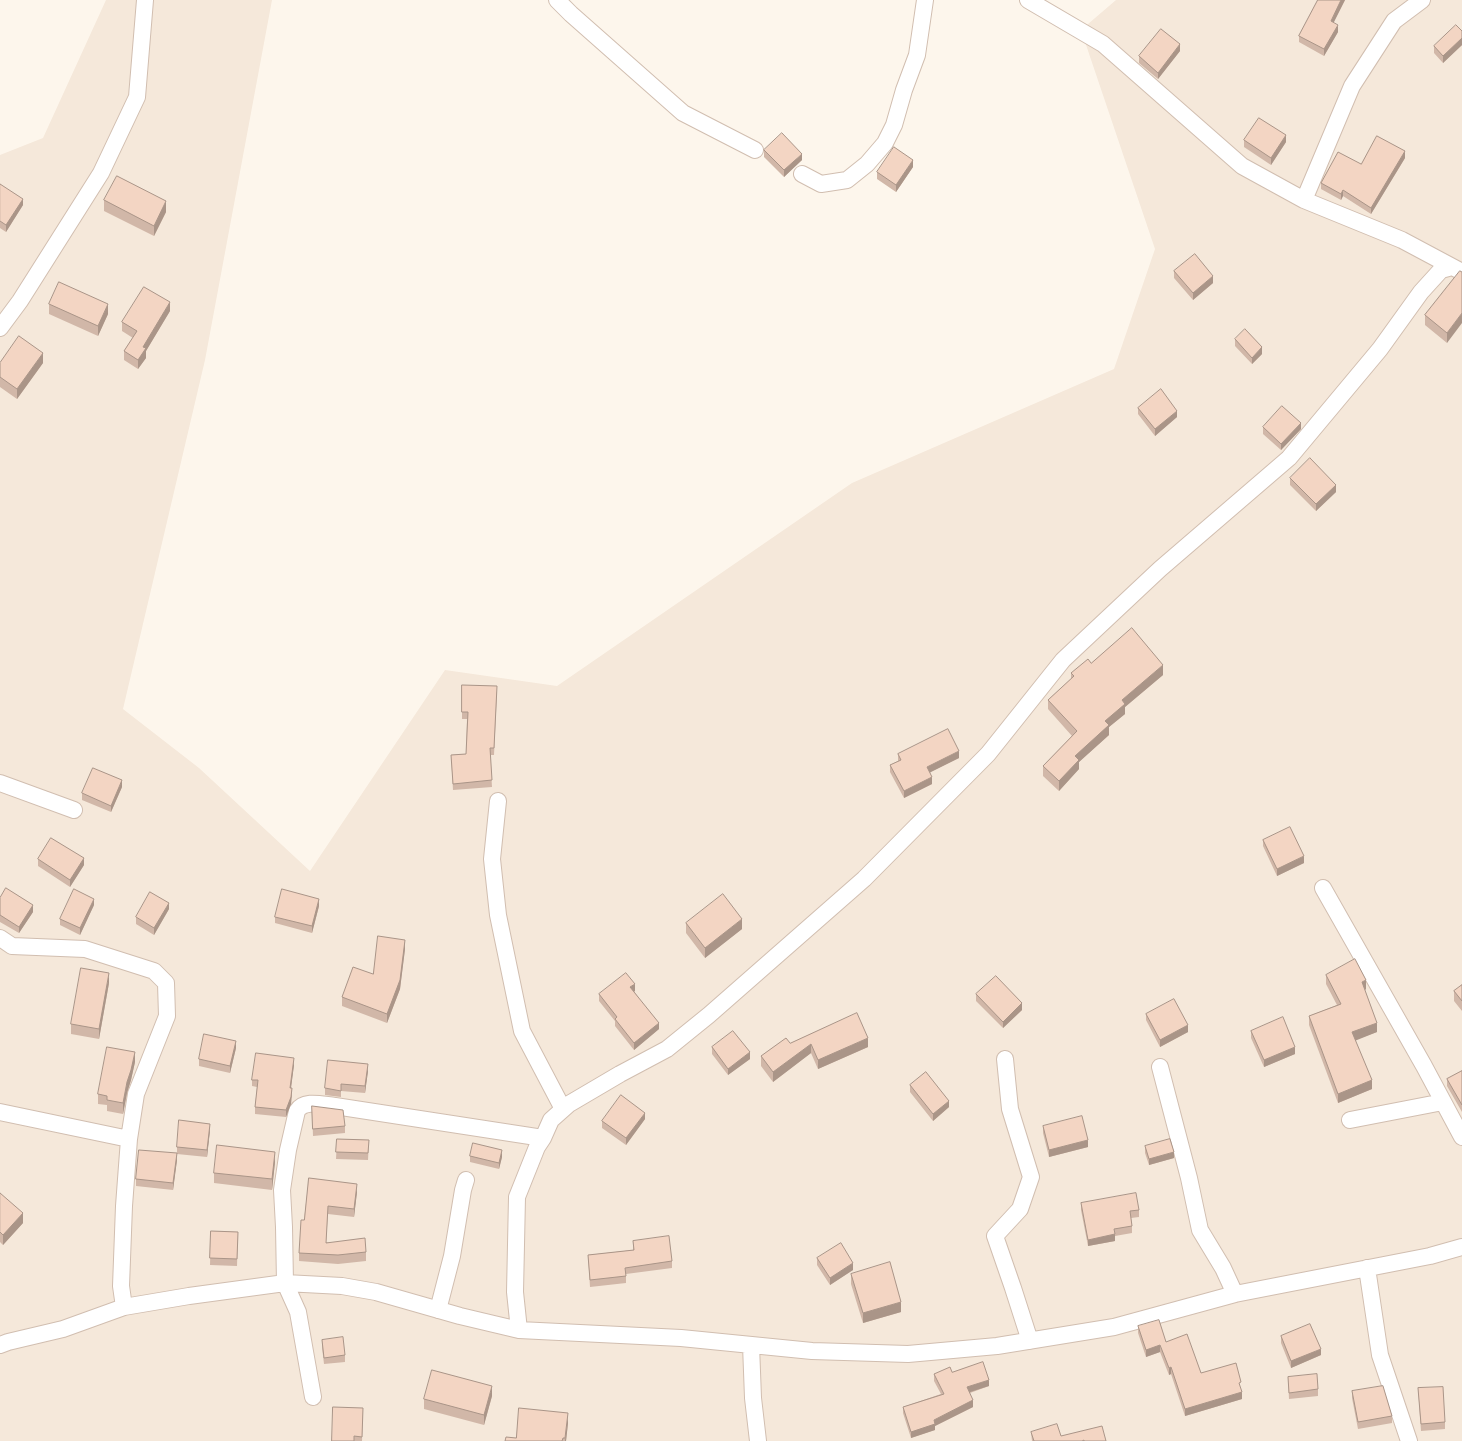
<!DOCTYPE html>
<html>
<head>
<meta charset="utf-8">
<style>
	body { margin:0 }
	canvas { display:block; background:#fdf6ec }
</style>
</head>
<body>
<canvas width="1462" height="1441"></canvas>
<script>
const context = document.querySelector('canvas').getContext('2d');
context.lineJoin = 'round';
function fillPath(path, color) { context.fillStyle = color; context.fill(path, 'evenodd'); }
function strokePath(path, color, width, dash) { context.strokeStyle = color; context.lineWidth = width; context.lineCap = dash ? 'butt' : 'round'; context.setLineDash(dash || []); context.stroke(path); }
fillPath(new Path2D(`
	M106,0h166l-67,360 -82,349 76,59 111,103 135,-201 112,16 295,-203 262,-114 41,-120 -74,-219 35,-30h346v1441h-1462v-1286l43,-17z`), '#f5e8da');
const minor = new Path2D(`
	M557,0l14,14 112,99 72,37
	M1028,0l75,44 139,122 62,34 98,40 60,32
	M802,174l19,10 26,-4 20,-16 18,-21 9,-18 10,-35 13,-35 8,-55
	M1304,200l48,-114 42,-65 28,-21
	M0,328l20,-27 81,-128 36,-76 8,-97
	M0,783l74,27
	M498,801l-6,58 6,56 24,116 41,78
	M1323,888l101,178 38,71
	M0,938l12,8 73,3 69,22 12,12 1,33 -31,78 -7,45 -5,67 -3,80 3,21
	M1005,1059l5,50 21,68 -11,32 -25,27 18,52 17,53
	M1160,1067l29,111 11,52 23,38 12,26
	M0,1112l129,27
	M1350,1120l93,-18
	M1367,1268l13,87 29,86
	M438,1310l14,-54 11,-66 3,-10
	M519,1330l-4,-38 2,-95 20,-50 6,-9 8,-18 18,-16 51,-30 47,-25 42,-34 155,-136 124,-125 75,-94 97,-91 129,-111 91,-109 41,-57 20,-22 11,-3
	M0,1345l8,-3 55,-13 61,-22 65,-11 96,-13 57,3 34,6 84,24 59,14 162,8 131,13 96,3 89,-8 117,-19 121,-33 195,-38 32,-9
	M751,1345l2,53 5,43
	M313,1397l-15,-85 -13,-29 -1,-56 -2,-37 6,-40 9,-39c7,-12 26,-6 38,-5l208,32`);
strokePath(minor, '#d1beb0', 18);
strokePath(minor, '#fff', 16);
fillPath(new Path2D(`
	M1318,0h27l-12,23 5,9 -14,24 -25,-14v-6z
	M1462,31v14l-19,18 -9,-10v-7z
	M1180,51l-22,28 -19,-16v-7z
	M1244,140l42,2 -15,23 -27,-18z
	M764,150l38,10 -18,17 -20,-20z
	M1405,158l-34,56 -28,-18 -2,4 -20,-11v-6l40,-19z
	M913,167l-17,25 -19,-13v-7z
	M0,184l23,21 -17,27 -6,-4z
	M104,200l62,12 -12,24 -50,-25z
	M1174,271l39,12 -20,17 -19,-22z
	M1460,271l-13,72 -22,-18v-10z
	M49,304l59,10 -10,22 -49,-22z
	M170,311l-24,40v7l-8,11 -14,-9v-9l9,-13 -11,-7v-9z
	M1235,339l27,15 -10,10 -17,-18z
	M0,363h43l-26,36 -17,-12z
	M1138,408l39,9 -22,19 -17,-22z
	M1263,427l38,2 -20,21 -18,-16z
	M1290,478l46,14 -20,19 -26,-26z
	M1091,663l72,12 -38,32v7l-16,13v8l-30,27v7l-20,22 -16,-15v-10l29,-30 -24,-27v-9l23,-21v-6z
	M462,685l35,7 -3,63h-4l2,32 -39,3 -2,-35 15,-1 1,-35h-5z
	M898,754l61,4 -29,14 2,12 -28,14 -14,-26v-7l8,-4z
	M122,787l-11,25 -29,-12v-7z
	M1263,840l41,23 -27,13 -14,-30z
	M38,859l46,6 -14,22 -32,-21z
	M0,898l33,14 -14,21 -19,-11z
	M94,905l-14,30 -20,-10v-6z
	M319,906l-7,27 -37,-10v-6z
	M169,909l-15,26 -18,-11v-7z
	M686,923l56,6 -37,29 -19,-25z
	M405,949l-5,40 -13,34 -45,-17v-9l31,-23z
	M1326,975l40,14 -1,1 12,42 -22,8 17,49 -34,14 -29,-78v-9l28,-11 -11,-21z
	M109,983l-10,56 -28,-5v-10z
	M1462,985v26l-8,-10v-10z
	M634,991l25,38 -25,21 -19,-24v-5l-16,-20v-7l36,-3z
	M976,994l46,16 -19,18 -27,-27z
	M1146,1014l42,18 -28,15 -14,-27z
	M1251,1031l44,23 -31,13 -13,-29z
	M790,1043l78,4 -50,22 -7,-16 -38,29 -12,-16v-10z
	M712,1047l38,12 -22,16 -16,-21z
	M236,1048l-6,25 -31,-7v-7z
	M135,1062l-4,18 -4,13 -4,21 -16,-3v-6l-9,-1v-10z
	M294,1065l-3,23 1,7 -1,9 -5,13 -31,-3v-7l2,-20 -5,-1v-6z
	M368,1071l-3,22 -24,-2v6l-16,-2v-7z
	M1462,1071v41l-15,-26v-7z
	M910,1085l39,22 -16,14 -23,-29z
	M312,1106l33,20v7l-32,3z
	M645,1119l-19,26 -24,-17v-7z
	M1043,1126l45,21 -39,10 -6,-24z
	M210,1130l-3,27 -30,-3v6l-4,30 -37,-4v-7l41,-26v-6z
	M337,1139l32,1 -1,20 -32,-1z
	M1145,1146l29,12 -25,7 -4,-12z
	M470,1156l32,1 -3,12 -29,-7z
	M275,1162l-3,28 -58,-7v-10z
	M309,1178l48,14 -3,25 -26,-3 -2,28 40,10v9l-28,3 -39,-3v-8l5,-33z
	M0,1193l23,30 -20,22 -3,-3z
	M1081,1203l58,7v7l-8,1 1,8v7l-17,3v5l-27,5 -7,-36z
	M211,1231l27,1 -1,34 -27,-1z
	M633,1241l39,20v7l-46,6v9l-36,4 -2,-32 45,-5z
	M817,1258l36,12 -23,15 -13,-20z
	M851,1274l50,38 -38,11 -12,-39z
	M1138,1326l28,16 35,31 40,16 1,10 -57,17 -14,-42 -2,1 -9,-23 -14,5 -8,-24z
	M1281,1336l40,19 -30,13 -10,-25z
	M322,1340l23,15v7l-21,2 -2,-17z
	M952,1372l37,14 -19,7 3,14 -38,19v4l-24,8 -8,-25v-6l38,-13 -7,-13v-7z
	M1288,1377l30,12v7l-29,3z
	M1418,1388l27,34v7l-24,2z
	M1352,1391l40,25v7l-34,6 -6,-31z
	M492,1396l-8,29 -60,-16v-10z
	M363,1408l-1,33h-30z
	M568,1423l-2,18h-61l11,-3z
	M1031,1432l30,4 45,5h-74z`), '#d1b7a8');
fillPath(new Path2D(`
	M1341,0h4l-14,28v-7z
	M1338,25v7l-14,24v-7z
	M1462,38v7l-19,18v-7z
	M1180,44v7l-22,28v-6z
	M1286,135v7l-15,23v-7z
	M1405,151v7l-34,56v-6z
	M802,154v6l-18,17v-7z
	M913,160v7l-17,25v-7z
	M1343,190v6l-2,4v-6z
	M23,199v6l-17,27v-7z
	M166,201v11l-12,24v-10z
	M1213,276v7l-20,17v-7z
	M170,302v9l-24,40v7l-8,11v-9l5,-13z
	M108,304v10l-10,22v-10z
	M1462,313v10l-15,20v-10z
	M1262,347v7l-10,10v-6z
	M43,353v10l-26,36v-10z
	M1177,411v6l-22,19v-7z
	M1301,423v6l-20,21v-6z
	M1336,485v7l-20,19v-7z
	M1163,665v10l-38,32v7l-16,13v8l-30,27v7l-20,22v-10l16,-25 47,-56z
	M959,751v7l-32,16v-7z
	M932,777v7l-28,14v-7z
	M122,780v7l-11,25v-6z
	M1304,856v7l-27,13v-7z
	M84,858v7l-14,22v-7z
	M94,899v6l-14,30v-7z
	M319,899v7l-7,27v-7z
	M169,903v6l-15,26v-7z
	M33,905v7l-14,21v-6z
	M742,919v10l-37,29v-10z
	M405,940v9l-5,40 -13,34v-9z
	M109,973v10l-10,56v-10z
	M1366,980v9l-4,3v-10z
	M635,984v7l-5,3v-7z
	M1022,1003v7l-19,18v-6z
	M659,1023v6l-25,21v-7z
	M1377,1023v9l-25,10v-10z
	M1188,1025v7l-28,15v-7z
	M868,1038v9l-50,22v-9z
	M236,1041v7l-6,25v-7z
	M811,1044v9l-38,29v-10z
	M1295,1047v7l-31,13v-7z
	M135,1052v10l-4,18 -4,13 -4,21v-11l4,-21z
	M750,1052v7l-22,16v-6z
	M294,1058v7l-4,30v-7z
	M368,1064v7l-3,22v-7z
	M1372,1080v9l-34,14v-9z
	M292,1088l-1,16 -5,13v-7z
	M949,1101v6l-16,14v-7z
	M645,1113v6l-19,26v-7z
	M210,1124v6l-3,27v-7z
	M1088,1140v7l-39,10v-7z
	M502,1150v7l-3,12v-6z
	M275,1152v10l-3,28v-11z
	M1174,1152v6l-25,7v-6z
	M177,1153v7l-4,30v-7z
	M357,1184v8l-3,25v-8z
	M23,1213v10l-20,22v-10z
	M1115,1234v7l-27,5v-6z
	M853,1263v7l-23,15v-7z
	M901,1302v10l-38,11v-10z
	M1160,1345v7l-14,5v-7z
	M1321,1349v6l-30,13v-7z
	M1171,1367v7l-2,1v-7z
	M989,1380v6l-22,7v-6z
	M492,1386v10l-8,29v-10z
	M1242,1392v7l-57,17v-7z
	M973,1400v7l-38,19v4l-24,8v-6z
	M568,1413v10l-2,18h-1z`), '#aa9588');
const building = new Path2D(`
	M1318,0h23l-10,21 7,4 -14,24 -25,-13z
	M1456,25l6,6v7l-19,18 -9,-10z
	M1161,29l19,15 -22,29 -19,-17z
	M1259,118l27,17 -15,23 -27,-18z
	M782,133l20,21 -18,16 -20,-20z
	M1377,136l28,15 -34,57 -28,-18 -2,4 -20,-11 17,-31 23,12z
	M894,147l19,13 -17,25 -19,-13z
	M117,176l49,25 -12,25 -50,-26z
	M0,184l23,15 -17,26 -6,-4z
	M1195,254l18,22 -20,17 -19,-22z
	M1460,271l2,1v41l-15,20 -22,-18z
	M59,282l49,22 -10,22 -49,-22z
	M144,287l26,15 -27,45 3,1 -8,12 -14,-9 13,-20 -15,-9z
	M1245,329l17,18 -10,11 -17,-19z
	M19,336l24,17 -26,36 -17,-12v-14z
	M1161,389l16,22 -22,18 -17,-21z
	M1282,406l19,17 -20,21 -18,-17z
	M1310,458l26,27 -20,19 -26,-26z
	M1132,628l31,37 -41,35 3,4 -20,17 4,4 -34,31 4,4 -20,21 -16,-15 34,-35 -29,-31 26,-24 -3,-3 17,-14 3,4z
	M462,685l35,1 -3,62h-4l2,32 -39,4 -2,-29 15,-1 2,-42h-6z
	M948,729l11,22 -32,16 5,10 -28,14 -14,-26 11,-5 -3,-6z
	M93,768l29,12 -11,26 -29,-13z
	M1290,827l14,29 -27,13 -14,-29z
	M51,838l33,20 -14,22 -32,-21z
	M6,888l27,17 -14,22 -19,-12v-17z
	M74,889l20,10 -14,29 -20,-9z
	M282,889l37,10 -7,27 -37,-9z
	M150,892l19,11 -15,25 -18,-11z
	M723,894l19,25 -37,29 -19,-25z
	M378,936l27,4 -5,40 -13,34 -45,-17 11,-30 20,7z
	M1355,959l11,21 -4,2 15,41 -25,9 20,48 -34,14 -29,-78 32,-12 -15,-29z
	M81,968l28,5 -10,56 -28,-5z
	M626,973l9,11 -5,3 29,36 -25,20 -19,-24 2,-2 -18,-23z
	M996,976l26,27 -19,19 -27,-28z
	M1462,985v16l-8,-10z
	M1174,999l14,26 -28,15 -14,-26z
	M857,1013l11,25 -50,22 -7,-16 -38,28 -12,-16 25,-18 4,5z
	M1283,1017l12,30 -31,13 -13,-29z
	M733,1031l17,21 -22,17 -16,-22z
	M204,1034l32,7 -6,25 -31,-7z
	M107,1047l28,5 -4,18 -4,12 -4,21 -16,-3v-4l-9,-2z
	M256,1053l38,5 -4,30h2l-1,9 -5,13 -31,-3 3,-27h-6z
	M328,1060l40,4 -3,22 -24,-2v7l-16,-3z
	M1462,1071v34l-15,-26z
	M926,1072l23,29 -16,13 -23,-29z
	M621,1095l24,18 -19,25 -24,-17z
	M312,1106l31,4 2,16 -32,3z
	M1082,1116l6,24 -39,10 -6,-24z
	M179,1120l31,4 -3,26 -30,-3z
	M337,1139l32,1 -1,13 -32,-1z
	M1170,1139l4,13 -25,7 -4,-13z
	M473,1143l29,7 -3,13 -29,-7z
	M217,1145l58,7 -3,27 -58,-6z
	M139,1150l38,3 -4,30 -37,-4z
	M309,1178l48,6 -3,25 -26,-3 -2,37 39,-5 1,14 -28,3 -39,-2 2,-33h3z
	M0,1193l23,20 -20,22 -3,-3z
	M1136,1193l3,17 -9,1 2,15 -18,3 1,5 -27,6 -7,-37z
	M211,1231l27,1 -1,27 -27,-1z
	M669,1236l3,25 -47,7 1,8 -36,4 -2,-25 46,-5 -1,-9z
	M841,1243l12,20 -23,15 -13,-20z
	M890,1262l11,40 -38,11 -12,-39z
	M1159,1320l7,22 21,-8 14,39 35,-10 5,19 -2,1 3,9 -57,17 -14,-42 -2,1 -9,-23 -14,5 -8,-24z
	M1310,1324l11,25 -30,12 -10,-25z
	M343,1337l2,18 -21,3 -2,-18z
	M983,1362l6,18 -22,7 6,13 -39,20 1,4 -24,8 -8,-25 41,-13 -10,-20 16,-7 2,5z
	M432,1370l60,16 -8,29 -60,-16z
	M1317,1374l1,15 -29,4 -1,-16z
	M1383,1386l9,30 -34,6 -6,-31z
	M1443,1387l2,35 -24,2 -3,-36z
	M333,1407l30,1 -1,29 -8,-1v5h-22z
	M519,1408l49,5 -3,25h-2l-1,3h-57l1,-4 10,1z
	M1057,1424l4,12 41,-10 4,15h-22v-1l-2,1h-48l-3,-9z`);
fillPath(building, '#f3d5c3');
strokePath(building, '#aa9588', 1);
</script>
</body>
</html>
